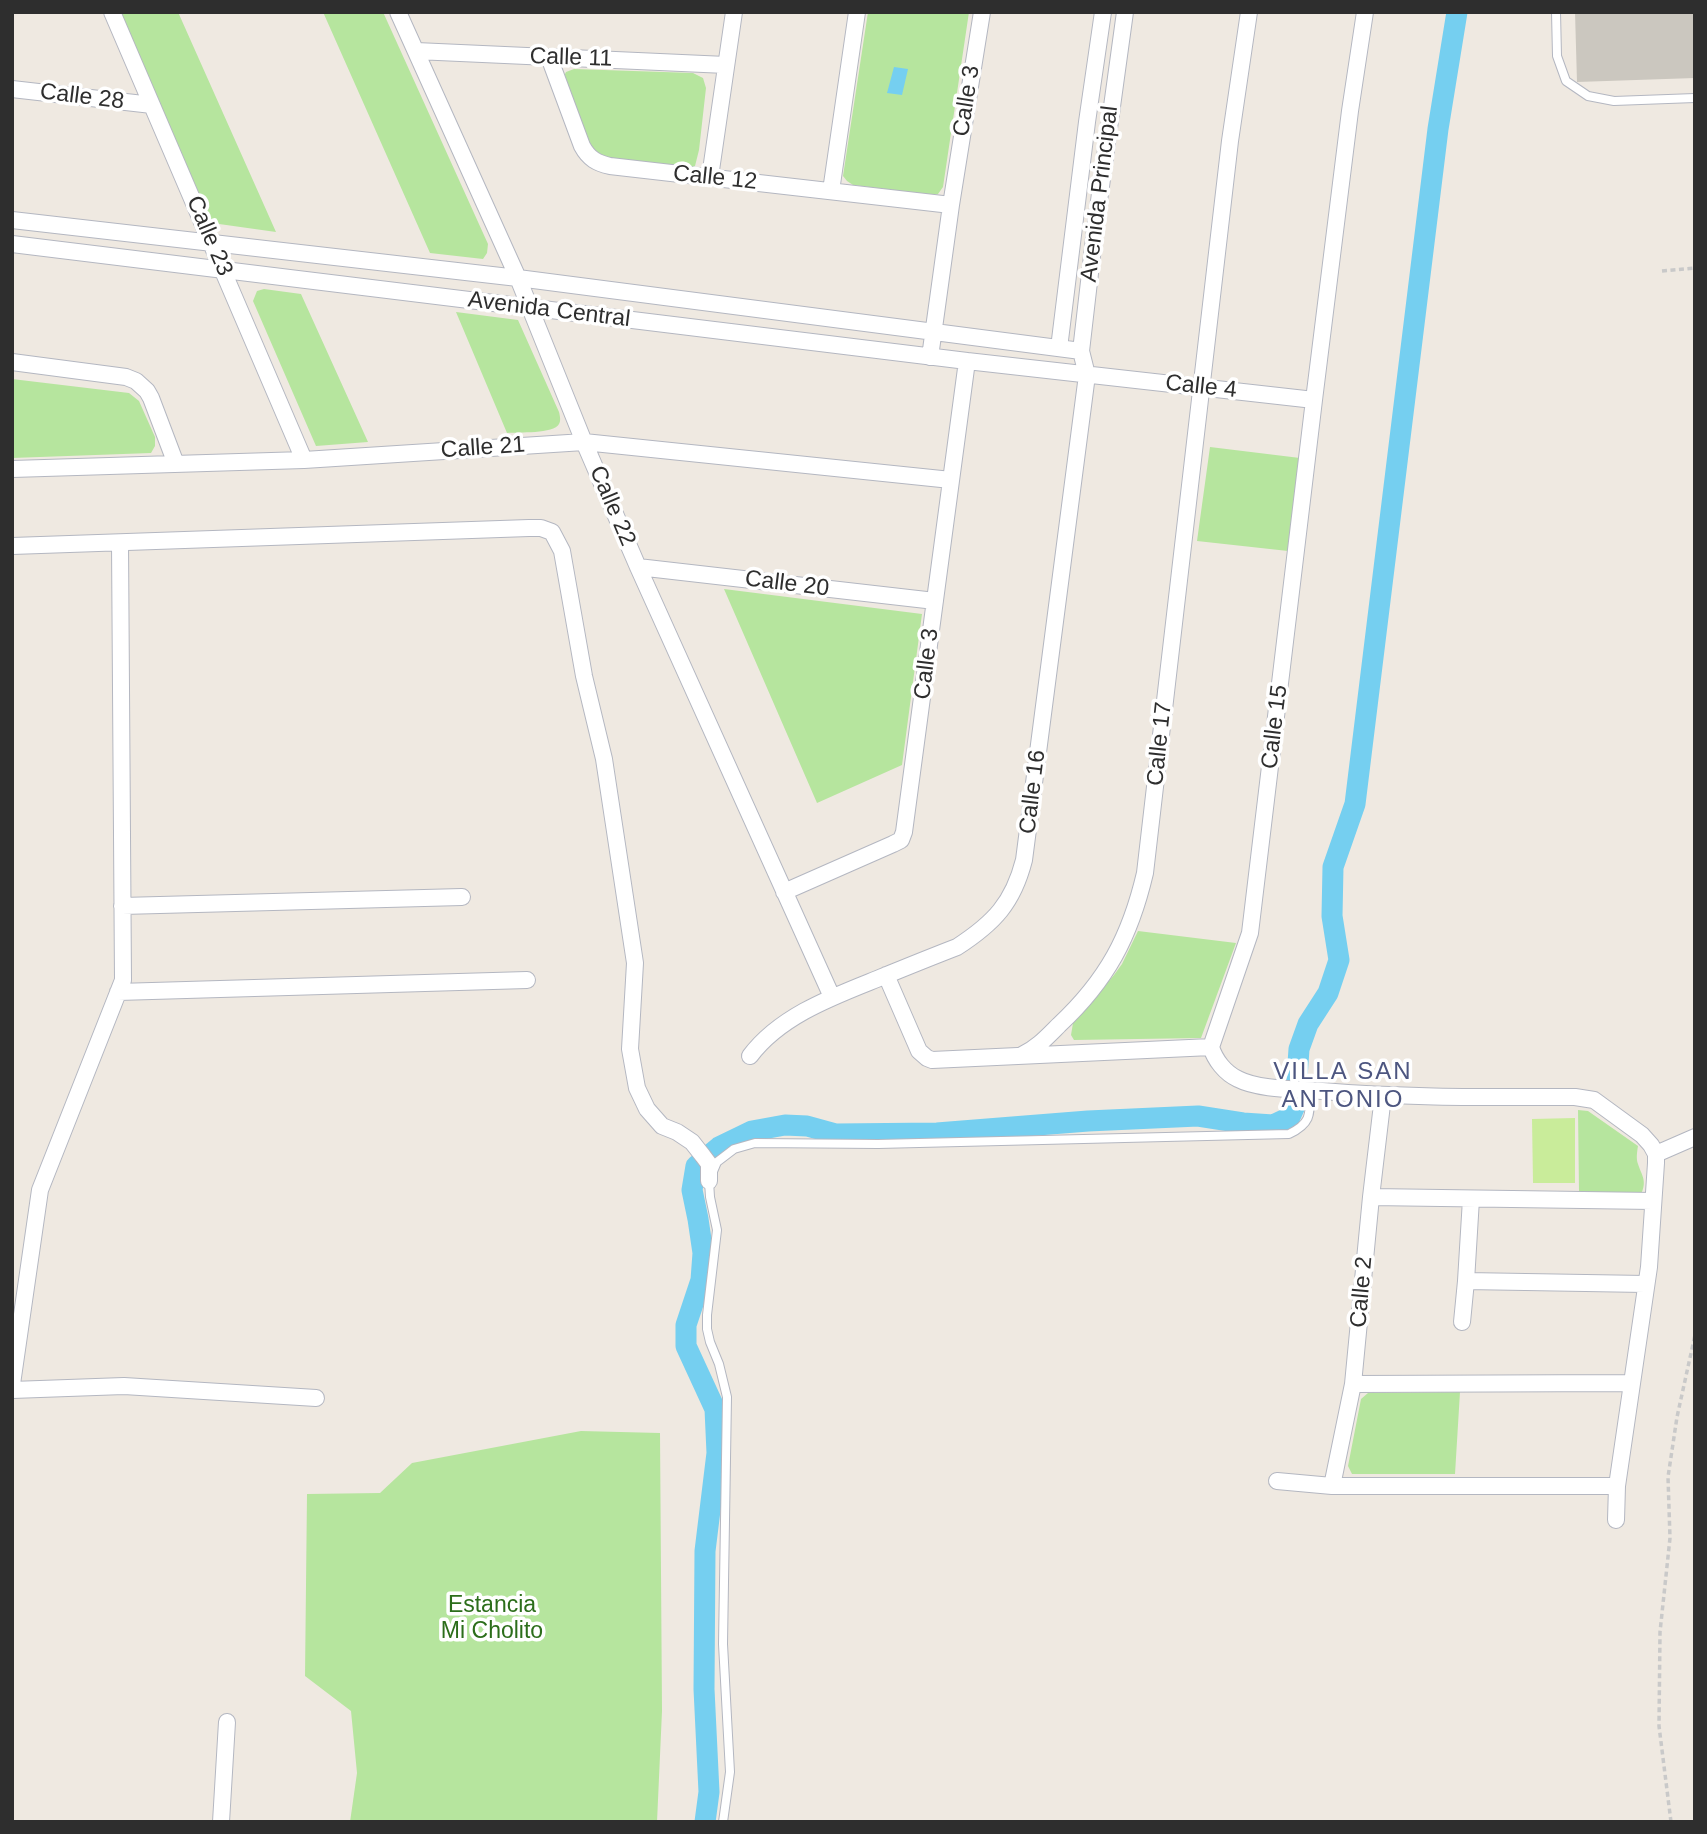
<!DOCTYPE html>
<html>
<head>
<meta charset="utf-8">
<style>
	body { margin:0 }
	#map { position:relative; width:1707px; height:1834px; overflow:hidden; background:#efe9e1; font-family:Helvetica,sans-serif }
	canvas { display:block }
	.frame { position:absolute; inset:0; border:14px solid #2e2e2e; pointer-events:none }
</style>
</head>
<body>
<div id="map">
<canvas width="1707" height="1834"></canvas>
<div class="frame"></div>
</div>
<script>
const context = document.querySelector('canvas').getContext('2d');
context.lineJoin = 'round';
function fillPath(path, color) { context.fillStyle = color; context.fill(path, 'evenodd'); }
function strokePath(path, color, width, dash) { context.strokeStyle = color; context.lineWidth = width; context.lineCap = dash ? 'butt' : 'round'; context.setLineDash(dash || []); context.stroke(path); }
function label(font, color, halo, rows, align = 'center') {
  context.font = font + ' Helvetica,sans-serif'; context.lineWidth = 7; context.setLineDash([]); context.textBaseline = 'middle'; context.strokeStyle = halo; context.fillStyle = color; for (const [text, x, y, turn = 0] of rows) {
    context.save(); context.translate(x, y); context.rotate((+turn || 0) * Math.PI / 180); context.textAlign = isNaN(turn) ? turn : align; if (halo) context.strokeText(text, 0, 0); context.fillText(text, 0, 0); context.restore();
  }
}
fillPath(new Path2D(`
	M119,12h59l98,220 -64,-9z
	M323,12h60l105,232 -1,9 -4,6 -53,-6z
	M868,12h101l-26,175 -5,7 -5,1 -80,-10 -6,-4 -4,-5z
	M574,69l119,4 10,5 3,10 -7,62 -4,16 -3,2 -89,-9 -11,-6 -28,-77 2,-4z
	M264,289l37,5 67,148 -52,4 -63,-145 4,-10z
	M456,312l62,8 41,92c1,4 2,9 0,12 -5,10 -41,8 -52,9z
	M12,379l117,14 10,8 16,36v9l-4,7 -139,5z
	M1210,447l90,11 -12,93 -91,-10z
	M724,589l198,25 -20,151 -85,38z
	M1138,931l98,12 -35,95 -127,2 -3,-5 2,-12 41,-48 8,-11z
	M1578,1110l10,1 50,35c-1,6 -2,13 0,18 3,10 9,16 4,28l-6,2 -57,-2z
	M1460,1392l-5,82h-103l-4,-8 13,-67 7,-6z
	M581,1431l79,2 2,278 -5,111h-307l7,-49 -6,-62 -46,-35 2,-182 73,-1 32,-30z`), '#b6e59e');
fillPath(new Path2D(`
	M1575,1118v65h-42l-1,-64z`), '#c9ec9a');
fillPath(new Path2D(`
	M894,67l14,2 -6,26 -15,-2z`), '#75cff0');
strokePath(new Path2D(`
	M705,1822l4,-30 -5,-103 1,-138 12,-98 -2,-44 -29,-63v-21l15,-45 2,-27 -5,-34 -6,-29 4,-24 23,-19 33,-16 33,-6 22,1 29,8 101,-1 151,-12 110,-5 45,7 30,2 17,-8 5,-11 4,-57 9,-25 20,-31 11,-33 -7,-44 1,-49 22,-63 83,-675 19,-117`), '#75cff0', 21);
fillPath(new Path2D(`
	M1575,12h120v66l-118,4z`), '#cbc7bf');
const lane = new Path2D(`
	M1556,12l1,44 9,25 22,15 26,5 81,-3
	M723,1822l7,-50 -7,-128 4,-247 -8,-33 -9,-22 -3,-13v-14l10,-85 -7,-33 -1,-16 8,-19 17,-13 21,-6 123,1 411,-10c23,-11 21,-20 21,-44`);
const street = new Path2D(`
	M112,12l192,448
	M398,12l120,266 66,164 54,125 194,430
	M416,51l310,14
	M549,57l33,89c7,13 15,17 28,20l341,39
	M12,89l140,16
	M710,177l24,-165
	M831,191l26,-179
	M12,220l506,58 563,73
	M12,244l955,117 347,39
	M1059,348l28,-226 16,-110
	M930,357l21,-152 31,-193
	M12,362l114,15 10,4 11,10 4,7 25,66
	M12,469l292,-9 280,-18 367,38
	M12,546l517,-18h12l11,4 10,19 22,125 20,83 31,204 -5,86 7,39 10,21 15,17 15,6 15,10 11,14 6,8v17
	M638,567l297,34
	M784,892l109,-48 8,-4 3,-8 63,-471
	M122,906l340,-9
	M886,975l33,76 8,7 5,2 279,-13 39,-114 64,-533 36,-289 15,-99
	M118,992l409,-12
	M1211,1047c4,13 14,26 27,32 21,11 60,10 84,12 84,7 168,6 253,6l19,3 48,35 9,10 5,9v9l-7,104 -32,219 -1,34
	M1022,1055c15,-7 25,-18 37,-30 48,-45 71,-88 86,-152l85,-732 19,-129
	M750,1056c30,-40 82,-59 127,-77 27,-11 54,-22 80,-32 37,-24 56,-44 67,-87l63,-485 -6,-24 14,-121 30,-218
	M1656,1154l39,-17
	M1371,1197l282,4
	M1466,1281l179,3
	M1462,1322l4,-41 5,-82
	M12,1384l28,-194 83,-210 -3,-437
	M1353,1384l278,-1
	M12,1390l112,-4 192,12
	M1277,1481l55,5h285
	M1332,1486l21,-102 18,-187 12,-101
	M221,1822l6,-100`);
strokePath(lane, '#b4b7c1', 10);
strokePath(street, '#b4b7c1', 18);
strokePath(new Path2D(`
	M1662,271l33,-3
	M1671,1822l-12,-96 1,-94 10,-94 -2,-61 9,-60 18,-82`), '#c9c9c9', 3.5, [5, 3.5]);
strokePath(lane, '#fff', 8);
strokePath(street, '#fff', 16);
label('23px', '#2e2e2e', '#fff', [
	["Calle 11",571,58,2],
	["Calle 28",82,97,7],
	["Calle 3",967,101,-81],
	["Calle 12",715,178,6],
	["Avenida Principal",1100,194,-83],
	["Calle 23",209,236,67],
	["Avenida Central",549,310,7],
	["Calle 4",1201,387,6],
	["Calle 21",483,448,-4],
	["Calle 22",612,506,67],
	["Calle 20",787,584,7],
	["Calle 3",927,664,-83],
	["Calle 15",1275,727,-83],
	["Calle 17",1160,744,-84],
	["Calle 16",1033,792,-83],
	["Calle 2",1362,1292,-85]
]);
label('23px', '#2c6e1b', '#fff', [
	["Estancia",492,1606],
	["Mi Cholito",492,1632]
]);
context.letterSpacing = '2px';
label('24px', '#4d5680', '#fff', [
	["VILLA SAN",1343,1072],
	["ANTONIO",1343,1100]
]);
context.letterSpacing = '0px';
</script>
</body>
</html>
